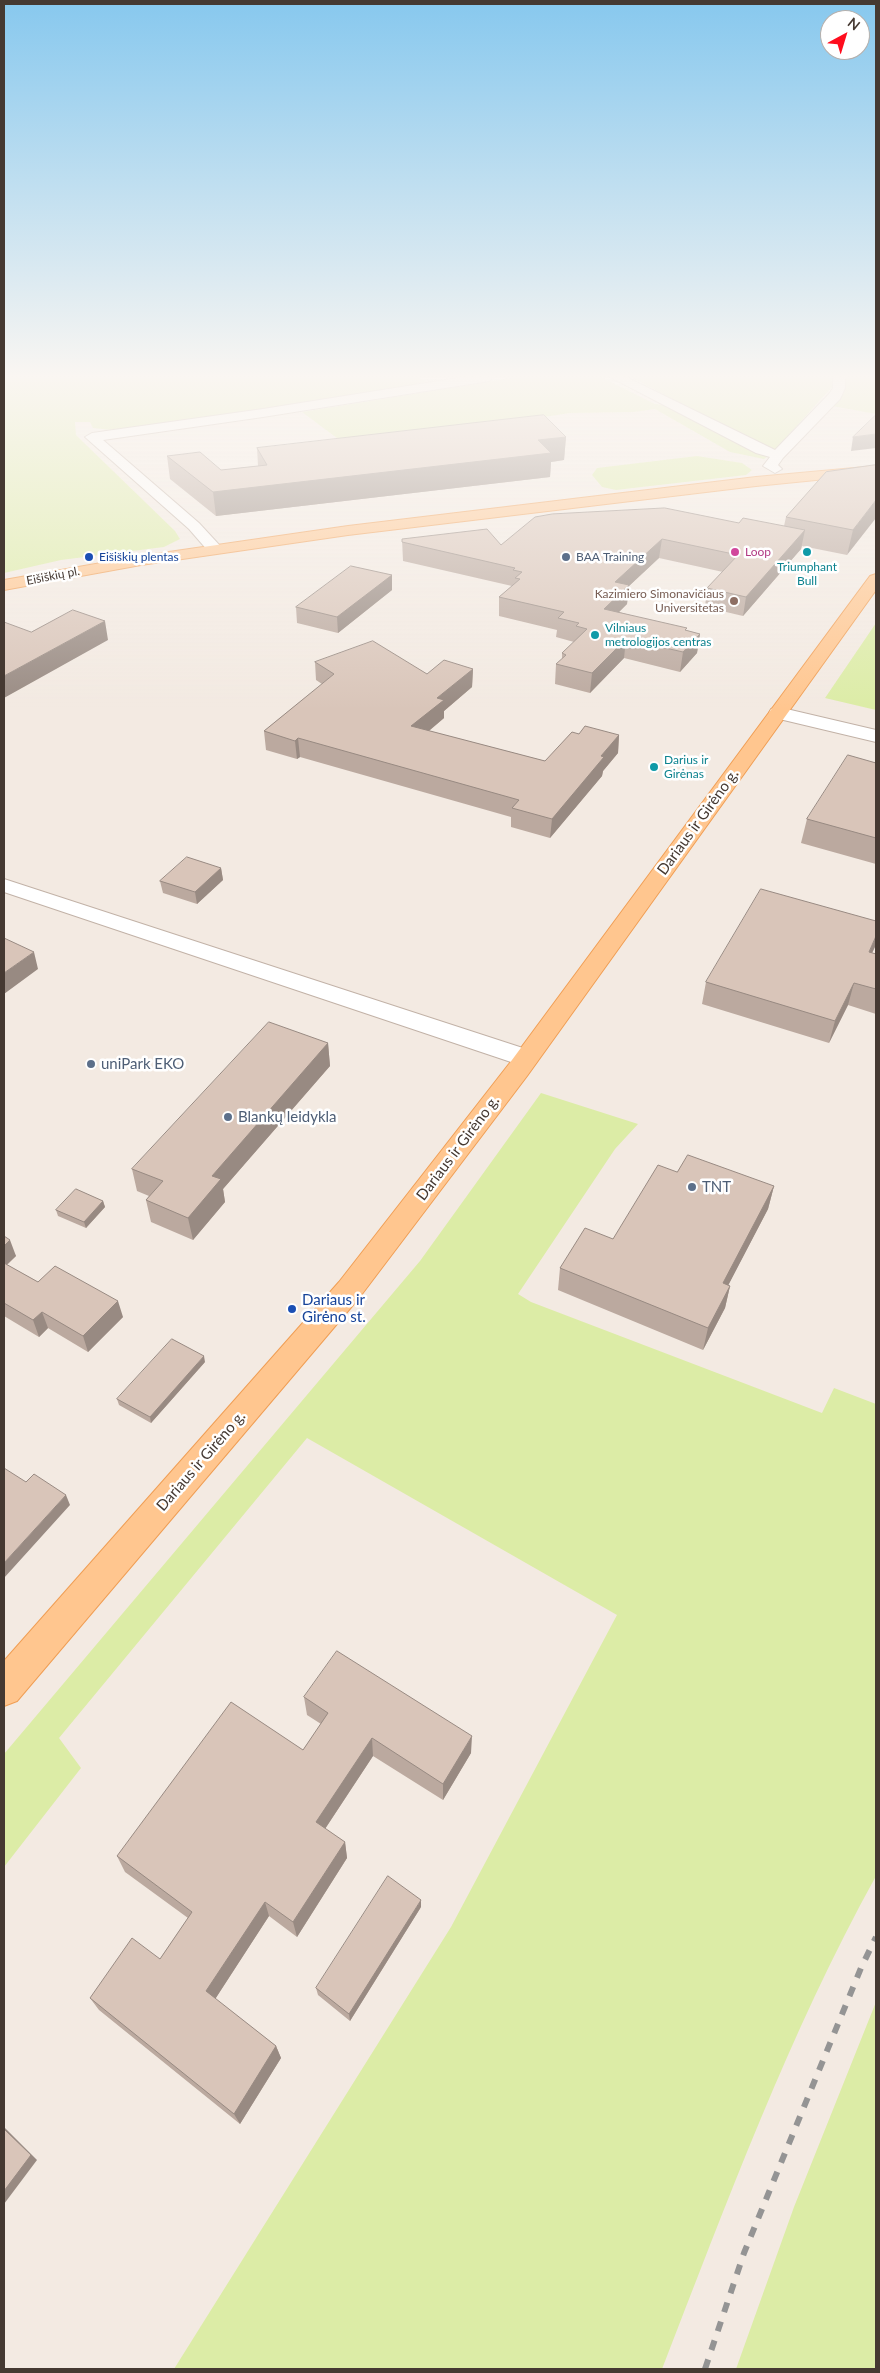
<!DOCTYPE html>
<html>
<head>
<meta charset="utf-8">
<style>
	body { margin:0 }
	#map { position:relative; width:880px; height:2373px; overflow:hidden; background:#f3eae2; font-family:Lato,sans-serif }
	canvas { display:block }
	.frame { position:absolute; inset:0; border:5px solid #453932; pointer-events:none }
	.north { position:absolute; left:820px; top:10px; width:50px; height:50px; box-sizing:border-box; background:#fff; border:1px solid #b5b0ad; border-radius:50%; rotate:39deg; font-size:14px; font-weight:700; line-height:20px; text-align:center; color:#453932 }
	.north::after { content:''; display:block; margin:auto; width:18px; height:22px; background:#ff0d1e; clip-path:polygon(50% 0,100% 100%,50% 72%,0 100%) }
</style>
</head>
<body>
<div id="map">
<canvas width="880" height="2373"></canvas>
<div class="frame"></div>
<div class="north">N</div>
</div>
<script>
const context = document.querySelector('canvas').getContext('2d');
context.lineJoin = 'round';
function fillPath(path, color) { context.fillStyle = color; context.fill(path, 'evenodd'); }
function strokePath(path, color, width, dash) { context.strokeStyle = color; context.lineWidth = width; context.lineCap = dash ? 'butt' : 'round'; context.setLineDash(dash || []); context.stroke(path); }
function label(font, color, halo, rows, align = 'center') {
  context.font = font + ' Lato,sans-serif'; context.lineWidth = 5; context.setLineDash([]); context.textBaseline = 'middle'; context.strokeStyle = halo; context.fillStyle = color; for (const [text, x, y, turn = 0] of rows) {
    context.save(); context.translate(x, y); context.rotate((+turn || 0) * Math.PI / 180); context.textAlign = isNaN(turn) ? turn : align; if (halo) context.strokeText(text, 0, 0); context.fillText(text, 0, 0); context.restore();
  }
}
fillPath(new Path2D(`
	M4,377h414l9,5 -128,23 -188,25 -18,-2 -3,-6h-15l1,13 99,96 5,8 -16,8 -103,13 -57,13z
	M517,377h84l54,27 10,1 102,52 -3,2 -34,-7 -75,-43 -21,3 -64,1 -221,34 -47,-35z
	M631,377h200l2,9 -58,64 -9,-1z
	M845,377h31v37l-44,-8 13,-16z
	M697,456l45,7 10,7 -6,5 -130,15 -14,-3 -10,-12 5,-7z
	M876,623v87l-51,-12z
	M541,1093l97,31 -23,25 -97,145 13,8 291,111 12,-25 42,16v472c-87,157 -149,326 -214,493h-488l277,-442 166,-312 -310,-177 -248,300 22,30 -77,99v-113l416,-493z
	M876,2002v367h-140l58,-162z`), '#dceca6');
const minor = new Path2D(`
	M464,377h31l-6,4 -226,36 -160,23 96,83 24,26 -2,3h-12l-20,-23 -104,-92 7,-4 171,-24z
	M610,377h16l149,73 54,-56 4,-6v-11h12v11l-5,11 -57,59 -5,7 4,4 -7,4 -12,-7 7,-9 -14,-4z
	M778,707l98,23v12l-105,-25 -2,-4 2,-4z
	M4,879l531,173 4,6 -4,6 -9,2 -9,-2 -513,-172z`);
const major = new Path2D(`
	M876,466v8l-120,12 -408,49 -207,30 -137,25v-10l137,-24 207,-30 408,-49z
	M876,574v16l-349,486 -168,222 -342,403 -13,5v-45l335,-379 170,-218 361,-488z`);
strokePath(minor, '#c2b2a7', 2);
strokePath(major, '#f09e54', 2);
fillPath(minor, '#fff');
fillPath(major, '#ffc68f');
strokePath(new Path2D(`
	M705,2369l39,-116 117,-285 15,-31`), '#949494', 6, [10, 10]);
fillPath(new Path2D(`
	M566,437l-2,23 -13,2 -1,15 -334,39 -46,-37 -3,-23 54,14 37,-4 -1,-18z
	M876,465l-29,90 -45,-9 -1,3 -58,67 -38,-9 2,-19 16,-16 -64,-14 -30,28 -2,18 -8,8 81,22 -3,19 -17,19 -56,-14 -34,35 -35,-9 1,-20 6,-5v-6l12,-11 -18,-5 1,-7 -58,-14v-19l13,-11 -109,-25 -1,-22 99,6 238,-22 45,3 2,-9z
	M392,575v15l-54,43 -41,-10 -1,-16z
	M315,662l112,12 46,-5 -1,18 -28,24v7l-15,13 116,30 34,-27 40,1 -1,18 -15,18 -1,5 -52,62 -39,-11v-10l-211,-60 -3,2 -31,-9 -2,-19 58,-47 -6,-4z
	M876,763v101l-75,-21 6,-24z
	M221,868l2,12 -26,24 -34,-11 -3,-12z
	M876,954v60l-28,-9 -19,38 -127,-39 4,-22z
	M328,1043l2,23 -107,123 2,13 -32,38 -42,-18 -5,-22 3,-4 -12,-5 -5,-22z
	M677,1172l97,14 -6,23 -40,76 2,1 -5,22 -22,42 -145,-60 2,-22 53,-29z
	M103,1201l2,6 -19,21 -28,-12 -2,-6z
	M4,1236l12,20 -9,9 31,17 85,35 -35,35 -40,-24 -9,9 -35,-21z
	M205,1362l-54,61 -32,-18 -2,-6z
	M304,1697l167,56 -28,47 -70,-44 -48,73 20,13 2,16 -50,79 -28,-21 -54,83 61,47 5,12 -41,66 -141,-114 -9,-12 70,-39 28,-41 -63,-46 -8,-16 186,-106 18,-26 -14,-9z
	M421,1907l-71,114 -32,-26 -2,-7z`), '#bba99f');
fillPath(new Path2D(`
	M876,434v14l-25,3 2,-14z
	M566,437l-2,23 -13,2 -1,15 -334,39 -3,-24 325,-52z
	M876,500v18l-29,37 6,-25z
	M805,530l-4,19 -58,67 3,-19z
	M662,539l-3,19 -30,28 -2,18 -24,24 1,-19 11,-27z
	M392,575v15l-54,43 -1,-16z
	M105,621l3,19 -104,58v-22z
	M700,634l-3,19 -17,19 3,-20z
	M626,639l-2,19 -34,35 2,-20z
	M473,669l-1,18 -28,24v7l-32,27 -1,-19 26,-28z
	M619,735l-1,18 -15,18 -1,5 -52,62 2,-19 49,-63z
	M298,738l2,19 -3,2 -2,-18z
	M221,868l2,12 -26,24 -2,-12z
	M876,936v9l-14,29 7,-22z
	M34,952l4,17 -34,25v-21z
	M854,983l-6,22 -19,38 6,-22z
	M328,1043l2,23 -107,123 2,13 -32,38 -5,-22 24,-42z
	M774,1186l-6,23 -50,96 5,-22z
	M103,1201l2,6 -19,21 -2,-6z
	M10,1240l6,16 -12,11v-21z
	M730,1286l-5,22 -22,42 5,-22z
	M118,1301l5,16 -35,35 -5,-16z
	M42,1312l6,16 -9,9 -6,-17z
	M204,1356l1,6 -54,61 -1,-6z
	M66,1495l4,10 -66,73v-15z
	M472,1736l-1,17 -28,47v-16z
	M372,1738l1,18 -54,82 -3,-16z
	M345,1842l2,16 -50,79 -4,-15z
	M421,1900v7l-71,114 -1,-7z
	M265,1902l4,14 -57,88 -6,-13z
	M276,2046l5,12 -41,66 -6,-10z
	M4,2127l33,33 -33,44z`), '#988a82');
const building = new Path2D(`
	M544,415l22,22 -28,3 13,13 -338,39 -46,-36 33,-4 21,18 46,-5 -10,-17z
	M876,415v19l-23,3z
	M876,465v35l-23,30 -67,-13 40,-45z
	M665,508l74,15 4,-5 62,12 -59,67 -39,-9 31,-33 -76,-16 -47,43 14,3 -25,24 83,19 -2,2 15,4 -17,18 -57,-13 -34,34 -36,-9 10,-9 -4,-2 25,-24 -11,-3 3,-3 -21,-5 6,-6 -65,-15 21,-18 -5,-1 7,-6 -9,-2 2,-2 -113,-26v-3l85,-10 14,16 34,-28 17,-3z
	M351,566l41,9 -55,42 -41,-10z
	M73,610l32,11 -101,55v-54l27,10z
	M373,641l54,33 17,-14 29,9 -36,29 7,2 -33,26 134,35 27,-29 7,2 6,-8 34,9 -18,21 3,1 -52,62 -40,-11 7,-8 -221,-62 -3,3 -31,-10 70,-57 -19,-12z
	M848,755l28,8v75l-69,-19z
	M187,857l34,11 -26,24 -35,-11z
	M761,889l115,32v15l-7,16 7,2v35l-22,-6 -19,38 -129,-39z
	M4,938l30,14 -30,21z
	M269,1022l59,21 -116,133 9,3 -33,39 -42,-18 17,-19 -31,-12z
	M688,1155l86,31 -51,97 7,3 -22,42 -148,-60 25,-40 28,11 45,-74 19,7z
	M76,1189l27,12 -19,21 -28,-12z
	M4,1236l6,4 -6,6z
	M4,1263l34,19 17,-16 63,35 -35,35 -41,-24 -9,8 -29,-17z
	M172,1339l32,17 -54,61 -33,-18z
	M4,1468l22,14 8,-8 32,21 -62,68z
	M337,1651l135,85 -29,48 -71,-46 -56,84 29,20 -52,80 -28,-20 -59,89 70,55 -42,68 -144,-116 42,-60 28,21 32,-47 -75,-56 114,-154 72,48 25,-37 -24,-16z
	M388,1876l33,24 -72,114 -33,-26z
	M4,2129l27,26 -27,36z`);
fillPath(building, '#d9c5b9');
strokePath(building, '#988a82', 1);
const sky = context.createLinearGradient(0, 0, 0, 710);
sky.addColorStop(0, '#87c8ee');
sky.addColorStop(0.53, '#faf6f2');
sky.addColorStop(1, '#faf6f200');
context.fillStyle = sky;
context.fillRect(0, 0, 880, 710);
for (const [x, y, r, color] of [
	[735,552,5,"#d1479c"],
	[807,552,5,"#0f9aa8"],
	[89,557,5,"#1a4fb4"],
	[566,557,5,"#5c6f8a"],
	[734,601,5,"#8d6e63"],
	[595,635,5,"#0f9aa8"],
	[654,767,5,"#0f9aa8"],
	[91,1064,5,"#5c6f8a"],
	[228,1117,5,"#5c6f8a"],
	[692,1187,5,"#5c6f8a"],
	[292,1309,5,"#1a4fb4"]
]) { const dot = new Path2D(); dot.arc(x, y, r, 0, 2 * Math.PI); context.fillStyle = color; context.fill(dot); strokePath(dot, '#fff', 2); }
label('12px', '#b23c85', '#fff', [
	["Loop",745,552]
], 'left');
label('12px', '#164399', '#fff', [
	["Eišiškių plentas",99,557]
], 'left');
label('12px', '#4e5e75', '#fff', [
	["BAA Training",576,557]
], 'left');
label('12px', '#0d838f', '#fff', [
	["Triumphant",807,567,"center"],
	["Bull",807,581,"center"],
	["Vilniaus",605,628],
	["metrologijos centras",605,642],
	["Darius ir",664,760],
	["Girėnas",664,774]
], 'left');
label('12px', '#453932', '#fff', [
	["Eišiškių pl.",53,576,-11]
]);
label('12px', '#785e54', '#fff', [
	["Kazimiero Simonavičiaus",724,594],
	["Universitetas",724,608]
], 'right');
label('15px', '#453932', '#fff', [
	["Dariaus ir Girėno g.",698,822,-54],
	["Dariaus ir Girėno g.",458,1148,-53],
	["Dariaus ir Girėno g.",201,1461,-49]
]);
label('15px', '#4e5e75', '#fff', [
	["uniPark EKO",101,1064],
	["Blankų leidykla",238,1117],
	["TNT",702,1187]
], 'left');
label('15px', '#164399', '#fff', [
	["Dariaus ir",302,1300],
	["Girėno st.",302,1317]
], 'left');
</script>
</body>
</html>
